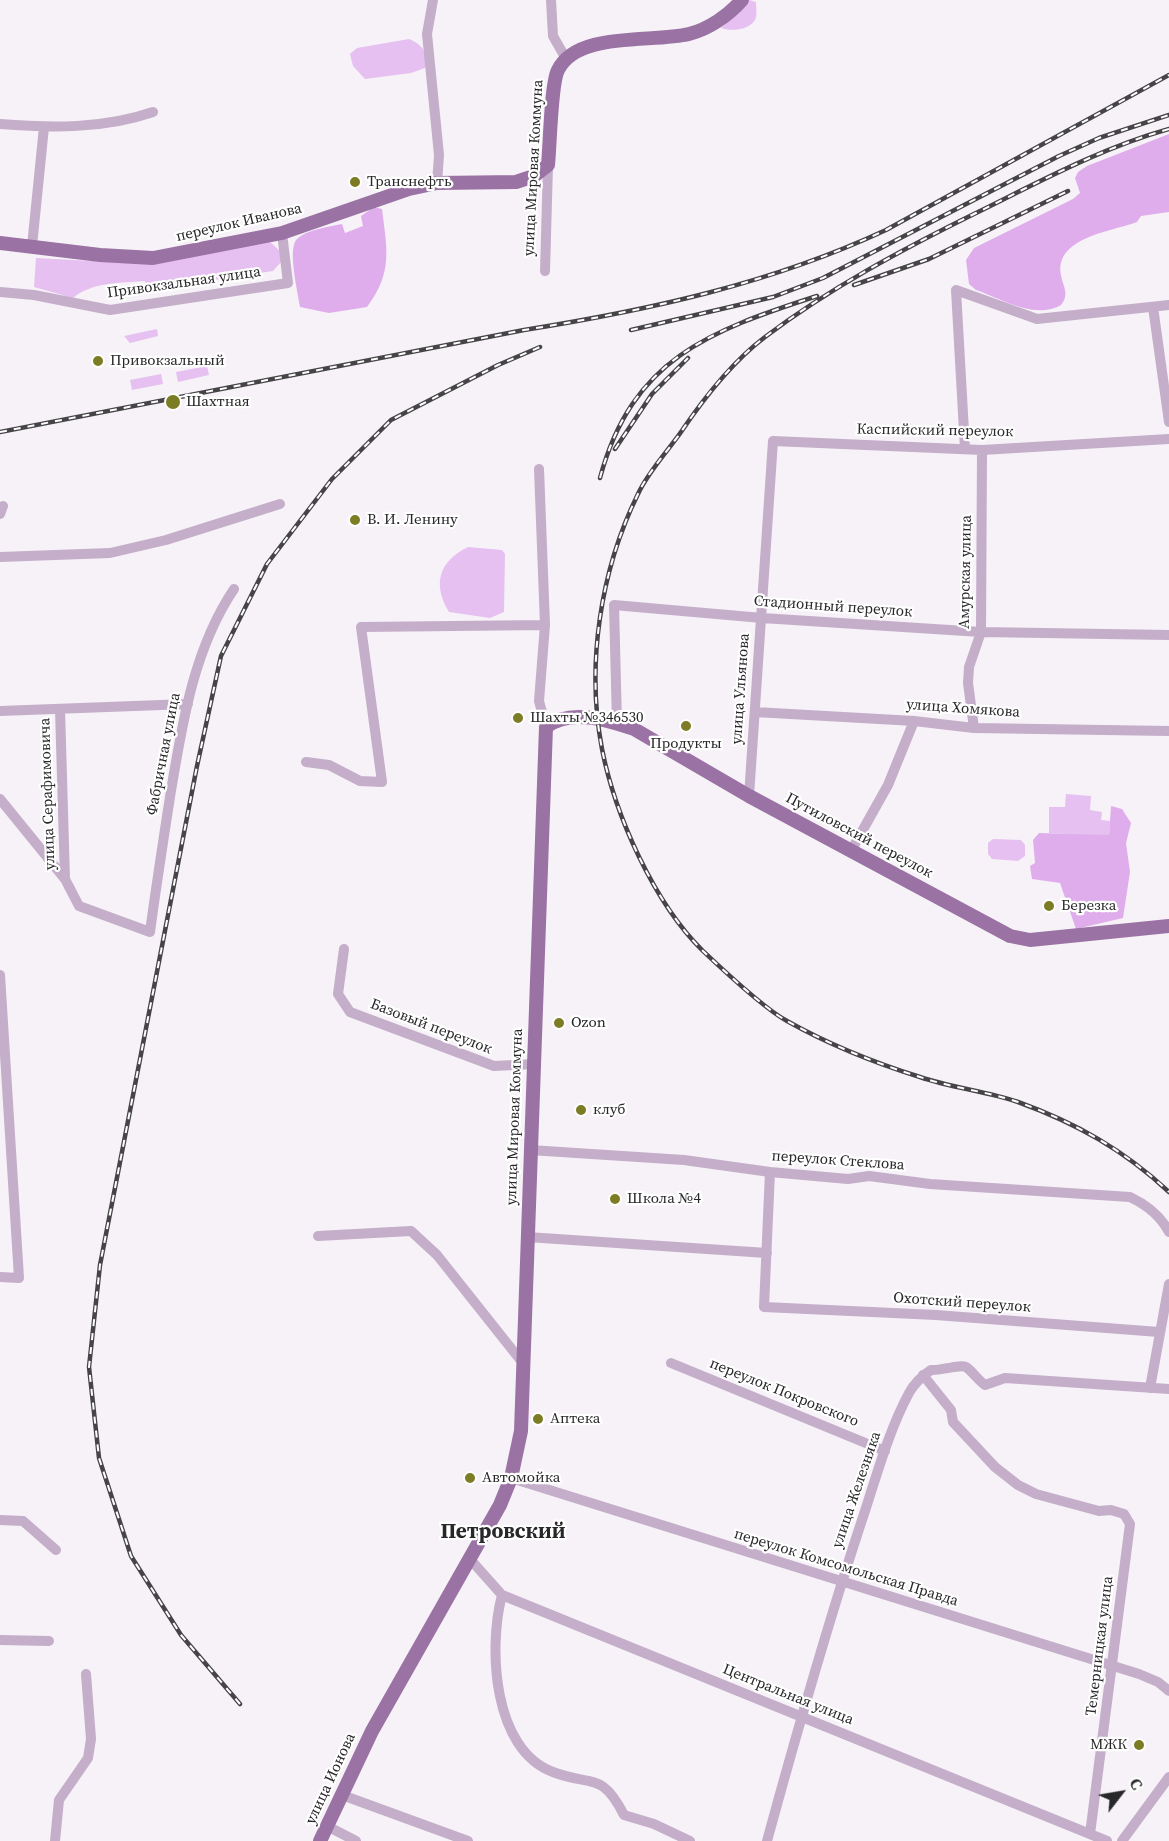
<!DOCTYPE html>
<html>
<head>
<meta charset="utf-8">
<style>
	body { margin:0 }
	#map { position:relative; width:1169px; height:1841px; overflow:hidden; background:#f6f2f7; font-family:"Source Serif 4",serif }
	canvas { display:block }
	.north { position:absolute; left:1091px; top:1763px; width:60px; height:60px; -webkit-text-stroke:4px #fff; paint-order:stroke; rotate:59deg; font-size:16px; font-weight:700; line-height:24px; text-align:center; color:#282729 }
	.north::after { content:''; display:block; margin:auto; width:21px; height:27px; background:#282729; clip-path:polygon(50% 0,100% 100%,50% 72%,0 100%) }
</style>
</head>
<body>
<div id="map">
<canvas width="1169" height="1841"></canvas>
<div class="north">С</div>
</div>
<script>
const context = document.querySelector('canvas').getContext('2d');
context.lineJoin = 'round';
function fillPath(path, color) { context.fillStyle = color; context.fill(path, 'evenodd'); }
function strokePath(path, color, width, dash) { context.strokeStyle = color; context.lineWidth = width; context.lineCap = dash ? 'butt' : 'round'; context.setLineDash(dash || []); context.stroke(path); }
function label(font, color, halo, rows, align = 'center') {
  context.font = font + ' "Source Serif 4",serif'; context.lineWidth = 4.5; context.setLineDash([]); context.textBaseline = 'middle'; context.strokeStyle = halo; context.fillStyle = color; for (const [text, x, y, turn = 0] of rows) {
    context.save(); context.translate(x, y); context.rotate((+turn || 0) * Math.PI / 180); context.textAlign = isNaN(turn) ? turn : align; if (halo) context.strokeText(text, 0, 0); context.fillText(text, 0, 0); context.restore();
  }
}
fillPath(new Path2D(`
	M749,0l7,2c0,4 1,10 0,15 -3,13 -25,15 -35,11l20,-17z
	M409,39c15,7 18,12 16,29l-14,5 -46,6 -12,-13 -3,-12 7,-6z
	M270,242l10,9 1,11 -8,9 -127,19 -1,-9c-23,2 -54,1 -72,17l-39,-11 2,-29 113,6z
	M157,329l1,7 -28,7 -6,-7z
	M207,366l2,9 -31,7 -2,-10z
	M161,374l2,10 -31,6 -2,-10z
	M468,547l34,3 3,4 -1,58 -14,6 -41,-6c-17,-28 -10,-51 19,-65z
	M1066,794l25,2 -1,14 12,2 -1,8 9,1 -1,15 -60,-3v-26h16z
	M993,839l28,1 4,5v11l-7,5 -26,-2 -4,-5v-11z`), '#e6c0f0');
fillPath(new Path2D(`
	M1169,134v78l-28,4 -4,6c-23,9 -83,15 -76,53 2,12 9,19 0,30 -26,15 -59,-6 -85,-15l-7,-6 -3,-24 8,-12 99,-49 7,-6 -5,-15 3,-6 9,-6z
	M374,207l8,2c5,41 11,63 -15,98l-38,6 -29,-6c-2,-14 -13,-59 -3,-68 11,-10 31,-12 45,-15l3,9 18,-7 -2,-10z
	M1111,806l11,3 9,14 -5,20 4,29 -7,46 -47,11 -16,-46 -28,-4 -2,-13 5,-3 -2,-23 6,-7 70,2z`), '#e0adec');
strokePath(new Path2D(`
	M433,0l-6,34 12,121 -2,28
	M551,0l2,36 12,21
	M0,124c51,4 104,5 153,-12
	M32,246l12,-119
	M545,271l3,-106
	M0,292l34,3 76,15 178,-27 -6,-50
	M1153,307l16,115
	M965,449l-9,-159 81,29 132,-14
	M539,469l6,156 -6,76 7,26
	M0,514l3,-8
	M0,557l110,-4 56,-13 114,-36
	M60,709l5,170
	M0,711l188,-7
	M755,712l159,9 60,7 195,3
	M617,724l-3,-119 148,13 219,14 188,3
	M974,728l-6,-45 1,-16 12,-35 1,-182
	M306,762l23,3 31,16 22,1 -21,-155 184,-2
	M749,796l24,-355 209,9 187,-11
	M0,799l65,80 14,27 71,26c6,-45 13,-90 20,-135 12,-72 23,-147 64,-208
	M851,851l37,-66 26,-64
	M344,949l-6,45 12,18 144,54 40,-2
	M0,975l19,303 -19,-1
	M530,1150l154,10 86,12 78,7 21,-3 61,8 200,13c17,8 30,18 39,35
	M770,1172l-6,135 172,8 223,17
	M318,1236l93,-5 26,24 85,107
	M527,1237l240,16
	M671,1363l214,88
	M923,1375l28,35 2,12 42,45 23,18 18,9 63,17 12,-1 13,4 6,10 -40,310
	M1150,1388l19,-104
	M511,1478l628,196 19,8 11,9
	M0,1520l23,1 33,29
	M470,1559l32,36 605,246
	M502,1595c-14,53 -9,155 51,177 38,15 48,-2 71,43l30,9 36,17
	M0,1640l49,1
	M342,1795l126,46
	M327,1826l29,15
	M55,1841l4,-41 29,-42 3,-19 -5,-65
	M767,1841c29,-106 59,-211 93,-315 15,-44 27,-92 49,-133 5,-9 13,-17 22,-23 9,1 29,-6 35,-3 6,4 12,13 19,18l20,-7 164,11
	M1122,1841l47,-64`), '#c4aec9', 10);
strokePath(new Path2D(`
	M0,243l100,12 53,3 129,-25 127,-44 28,-6 79,-1 18,-6 14,-11c2,-19 3,-82 10,-95 19,-39 94,-27 131,-36 20,-5 40,-19 53,-34
	M320,1841l52,-110 128,-226 11,-27 10,-47 25,-704c24,-19 62,-7 88,2l115,67 261,140 20,4 139,-14`), '#9a72a4', 14);
const rail = new Path2D(`
	M1169,129c-68,19 -130,53 -193,84 -73,36 -146,75 -211,124 -33,25 -61,61 -84,95 -14,20 -33,40 -43,62 -38,77 -52,172 -36,255 13,66 52,154 101,202 19,18 62,58 84,70 41,23 88,42 133,56 32,11 66,14 98,25 58,21 106,48 151,90
	M854,285l75,-26 139,-68
	M631,330l142,-33 50,-19 236,-122 40,-18 70,-23
	M0,432l524,-102c125,-20 246,-46 362,-100l283,-155
	M615,449l37,-55 36,-36
	M600,478c32,-119 109,-147 217,-182
	M240,1704l-59,-69 -50,-79 -32,-98 -10,-91 11,-102 97,-499 24,-110 46,-92 65,-85 59,-59 107,-55 42,-18`);
strokePath(rail, '#464447', 4.5);
strokePath(rail, '#fff', 2, [7]);
for (const [x, y, r, color] of [
	[355,182,6,"#7c7c24"],
	[98,361,6,"#7c7c24"],
	[173,402,8,"#7c7c24"],
	[355,520,6,"#7c7c24"],
	[518,718,6,"#7c7c24"],
	[686,726,6,"#7c7c24"],
	[1049,906,6,"#7c7c24"],
	[559,1023,6,"#7c7c24"],
	[581,1110,6,"#7c7c24"],
	[615,1199,6,"#7c7c24"],
	[538,1419,6,"#7c7c24"],
	[470,1478,6,"#7c7c24"],
	[1139,1745,6,"#7c7c24"]
]) { const dot = new Path2D(); dot.arc(x, y, r, 0, 2 * Math.PI); context.fillStyle = color; context.fill(dot); strokePath(dot, '#fff', 2); }
label('15px', '#282729', '#fff', [
	["улица Мировая Коммуна",534,168,-87],
	["переулок Иванова",239,223,-13],
	["Привокзальная улица",184,283,-8],
	["Каспийский переулок",935,431,1],
	["Амурская улица",966,572,-89],
	["Стадионный переулок",833,607,4],
	["улица Ульянова",741,689,-86],
	["улица Хомякова",963,709,4],
	["Фабричная улица",164,754,-79],
	["улица Серафимовича",48,794,-92],
	["Путиловский переулок",859,836,28],
	["Базовый переулок",431,1027,21],
	["улица Мировая Коммуна",515,1117,-88],
	["переулок Стеклова",838,1161,4],
	["Охотский переулок",962,1303,4],
	["переулок Покровского",784,1393,22],
	["улица Железняка",857,1490,-71],
	["переулок Комсомольская Правда",846,1568,17],
	["Темерницкая улица",1100,1646,-83],
	["Центральная улица",788,1695,22],
	["улица Ионова",331,1779,-65]
]);
label('15px', '#282729', '#fff', [
	["Транснефть",367,182],
	["Привокзальный",110,361],
	["Шахтная",186,402],
	["В. И. Ленину",367,520],
	["Шахты №346530",530,718],
	["Продукты",686,744,"center"],
	["Березка",1061,906],
	["Ozon",571,1023],
	["клуб",593,1110],
	["Школа №4",627,1199],
	["Аптека",550,1419],
	["Автомойка",482,1478],
	["МЖК",1127,1745,"right"]
], 'left');
label('bold 21px', '#282729', '#fff', [
	["Петровский",503,1533]
]);
</script>
</body>
</html>
